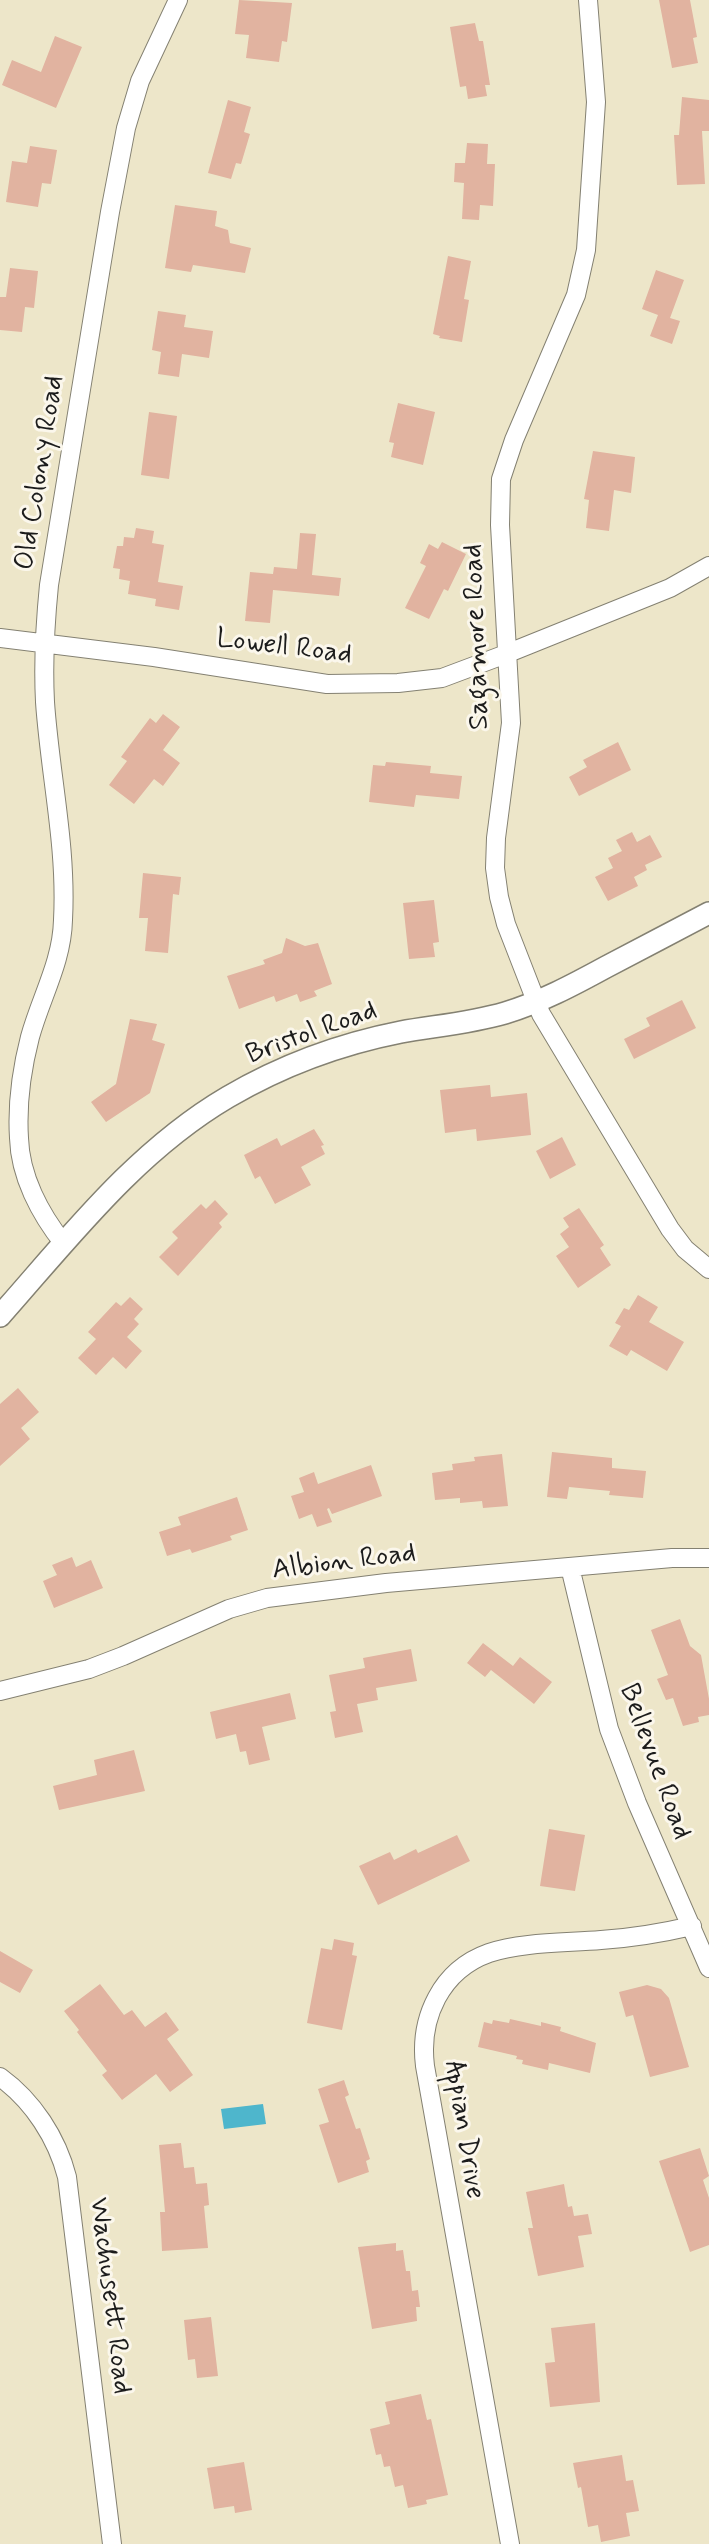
<!DOCTYPE html>
<html>
<head>
<meta charset="utf-8">
<style>
	body { margin:0 }
	canvas { display:block; background:#ede6c9 }
</style>
</head>
<body>
<canvas width="709" height="2544"></canvas>
<script>
const context = document.querySelector('canvas').getContext('2d');
context.lineJoin = 'round';
function fillPath(path, color) { context.fillStyle = color; context.fill(path, 'evenodd'); }
function strokePath(path, color, width, dash) { context.strokeStyle = color; context.lineWidth = width; context.lineCap = dash ? 'butt' : 'round'; context.setLineDash(dash || []); context.stroke(path); }
function label(font, color, halo, rows, align = 'center') {
  context.font = font + ' Mynerve,sans-serif'; context.lineWidth = 6; context.setLineDash([]); context.textBaseline = 'middle'; context.strokeStyle = halo; context.fillStyle = color; for (const [text, x, y, turn = 0] of rows) {
    context.save(); context.translate(x, y); context.rotate((+turn || 0) * Math.PI / 180); context.textAlign = isNaN(turn) ? turn : align; if (halo) context.strokeText(text, 0, 0); context.fillText(text, 0, 0); context.restore();
  }
}
fillPath(new Path2D(`
	M263,2104l3,20 -42,5 -3,-20z`), '#4eb6cc');
fillPath(new Path2D(`
	M239,0l53,3 -5,39 -5,-1 -3,21 -33,-4 3,-23 -14,-1z
	M659,0h31l7,37 -4,1 5,25 -26,5z
	M475,23l4,18h4l7,44h-5l2,11 -19,3 -2,-13 -6,1 -10,-60z
	M55,36l27,11 -26,61 -54,-23 10,-25 29,12z
	M682,97l27,3v31h-7l3,53 -28,1 -3,-50h5z
	M228,100l23,7 -7,25 6,2 -9,30 -5,-1 -5,16 -23,-6z
	M467,143l21,1 -1,20h8l-2,42 -13,-1 -1,15 -17,-1 2,-36 -10,-1 1,-19h10z
	M30,146l27,4 -6,34 -9,-1 -4,24 -32,-5 6,-41 15,2z
	M175,205l42,6 -2,15 13,4 2,13 21,5 -6,25 -52,-8 -2,7 -26,-4z
	M448,256l23,5 -7,38 5,1 -7,42 -23,-4 1,-2 -7,-2z
	M10,268l28,3 -4,37 -9,-1 -3,25 -22,-2v-33h6z
	M656,270l28,10 -14,38 10,3 -8,23 -22,-8 8,-21 -16,-6z
	M158,311l28,4 -2,12 29,4 -4,27 -27,-4 -3,23 -21,-3 3,-22 -9,-2z
	M398,403l37,9 -12,53 -32,-8 3,-14 -5,-1z
	M149,412l28,4 -8,63 -28,-4z
	M593,451l42,6 -4,36 -17,-3 -5,41 -23,-3 3,-28 -5,-1z
	M136,528l18,3 -2,12 12,2 -6,37 25,4 -4,24 -24,-4 1,-7 -28,-5 2,-13 -11,-2 1,-10 -7,-1 4,-22h6l1,-9 10,1z
	M300,533l16,1 -4,41 29,3 -2,18 -66,-6 -3,33 -25,-2 5,-49 23,2 1,-7 23,2z
	M442,542l24,12 -18,37 -4,-2 -15,30 -24,-11 21,-42 -6,-3 9,-19 9,5z
	M163,714l17,13 -17,23 17,13 -17,23 -9,-7 -20,25 -25,-19 18,-24 -6,-4 29,-39 6,5z
	M618,742l13,28 -52,26 -10,-19 18,-10 -4,-7z
	M386,762l45,4 -1,7 32,3 -3,23 -43,-4 -2,12 -45,-5 4,-37 12,1z
	M632,832l5,10 13,-7 12,22 -17,8 2,5 -13,7 4,9 -30,15 -13,-24 18,-9 -5,-10 14,-7 -6,-11z
	M143,873l38,4 -2,18 -6,-1 -5,59 -23,-2 3,-33h-9z
	M434,900l5,42 -6,1 2,14 -26,2 -6,-56z
	M286,938l19,8 13,-3 14,41 -18,7 3,5 -17,6 -3,-8 -21,8 -2,-6 -35,13 -12,-33 38,-12 -2,-4 19,-7z
	M682,1000l14,28 -62,31 -10,-20 26,-13 -4,-8z
	M130,1019l27,5 -5,16 13,4 -15,49 -44,29 -15,-20 25,-18z
	M490,1085l1,12 36,-4 4,42 -54,6 -1,-12 -31,4 -5,-43z
	M314,1129l10,16 -3,1 4,8 -24,13 10,18 -36,19 -15,-28 -5,3 -11,-24 33,-17 4,8z
	M562,1137l14,28 -26,14 -14,-28z
	M215,1200l13,14 -9,9 3,4 -44,49 -19,-19 19,-19 -6,-6 29,-28 5,5z
	M579,1208l25,37 -4,3 11,17 -33,23 -22,-32 13,-9 -9,-13 9,-7 -6,-9z
	M638,1295l20,12 -9,15 35,20 -17,29 -36,-21 -4,6 -18,-10 12,-20 -6,-3 9,-15 5,2z
	M130,1297l13,12 -9,10 5,5 -12,13 15,14 -16,18 -13,-12 -17,18 -18,-17 18,-19 -8,-7 28,-30 5,4z
	M18,1388l21,24 -18,16 9,11 -30,27v-62z
	M552,1452l60,6v10l34,3 -3,27 -34,-3 1,-4 -41,-4 -2,12 -20,-2z
	M502,1454l6,52 -25,2 -1,-7 -22,2v-5l-25,2 -3,-27 21,-3 -1,-6 23,-3 -1,-4z
	M371,1465l11,31 -50,18 -3,-6 -2,1 5,13 -15,5 -5,-13 -13,5 -8,-23 13,-4 -5,-14 15,-6 4,12z
	M237,1497l11,33 -18,6 2,4 -40,13 -2,-4 -23,7 -8,-24 22,-7 -3,-8z
	M72,1557l4,10 15,-7 12,28 -49,20 -11,-27 14,-6 -5,-10z
	M680,1619l10,27 11,9 8,44v16l-11,2 1,5 -16,4 -10,-28 -7,2 -9,-21 11,-4 -17,-45z
	M483,1643l30,23 7,-9 32,25 -18,22 -43,-34 -6,7 -18,-14z
	M411,1649l6,32 -41,7 2,12 -21,4 6,28 -28,6 -5,-26 6,-1 -7,-36 36,-7 -2,-10z
	M290,1693l6,26 -34,8 8,33 -21,5 -3,-14 -6,1 -4,-18 -20,5 -6,-27z
	M134,1750l11,41 -86,19 -6,-24 44,-11 -3,-15z
	M549,1829l36,6 -10,56 -35,-5z
	M457,1835l13,26 -92,44 -19,-39 31,-14 4,8 22,-11 2,4z
	M334,1939l20,4 -2,12 5,1 -15,74 -35,-7 14,-75 11,2z
	M0,1951l33,19 -13,23 -20,-11z
	M100,1984l24,31 8,-5 13,17 21,-15 13,18 -12,9 26,36 -23,17 -14,-18 -34,26 -20,-25 5,-4 -30,-39 2,-2 -15,-19z
	M647,1985l14,4 8,9 20,69 -39,10 -17,-62 -7,2 -7,-25z
	M510,2019l31,7v-4l20,5 -1,4 36,12 -6,30 -41,-10 -1,7 -26,-6 1,-4 -7,-1 1,-3 -39,-9 6,-25 8,2 1,-4 16,3z
	M344,2080l5,15 -4,2 11,32 4,-1 10,31 -4,2 3,11 -31,11 -19,-58 10,-3 -11,-33z
	M181,2143l3,25 10,-1 2,17 11,-1 2,22 -5,1 4,42 -46,3 -2,-39h5l-6,-67z
	M700,2148l9,28 -6,4 6,18v47l-19,7 -31,-91z
	M564,2184l4,23 4,-1 2,10 14,-2 4,20 -14,2 6,31 -46,9 -10,-48h5l-7,-36z
	M396,2243v8l7,-1 3,21h4l2,20 6,-1 2,17h-4l1,14 -45,8 -14,-82z
	M211,2317l7,59 -21,2 -2,-19 -7,1 -4,-40z
	M595,2323l5,79 -50,5 -5,-44 10,-1 -4,-34z
	M421,2394l6,26 4,-1 17,76 -22,5 1,4 -19,4 -5,-23 -8,2 -5,-21 -6,1 -3,-13 -5,1 -6,-26 20,-5 -5,-22z
	M622,2455l4,26 7,-1 6,31 -13,2 4,23 -29,6 -3,-17 -10,2 -7,-40 -3,1 -5,-25z
	M244,2462l8,48 -17,3 -1,-7 -20,3 -7,-41z`), '#e1b3a0');
const minor = new Path2D(`
	M588,0l8,102 -10,148 -10,45 -62,145 -13,39 -1,46 11,198 -15,115 -1,30 4,29 7,27 35,90 129,215 15,20 24,20
	M0,638l154,19 173,27 71,-1 44,-5 64,-24 164,-66 39,-22
	M64,1244c-24,-30 -44,-68 -45,-106 -2,-32 3,-70 11,-101 11,-40 32,-75 33,-117 4,-74 -13,-145 -18,-218 -2,-39 0,-77 4,-117l61,-373 16,-84 14,-47 38,-81
	M570,1567l39,162 28,74 72,165
	M0,1691l89,-22 34,-13 106,-47 38,-11 119,-15 286,-25h37
	M0,2077c33,24 57,61 67,100l45,367
	M510,2544l-85,-478c-6,-48 16,-96 64,-113 32,-11 78,-10 112,-13 31,-2 61,-7 91,-14`);
const tertiary = new Path2D(`
	M0,1316c70,-79 136,-165 228,-219 53,-31 112,-53 173,-65 34,-6 70,-9 104,-19 36,-11 68,-28 101,-46 34,-18 69,-36 103,-54`);
strokePath(minor, '#848172', 20);
strokePath(tertiary, '#848172', 24);
strokePath(minor, '#fff', 18);
strokePath(tertiary, '#fff', 21);
label('28px', '#1c1c1c', '#fbf7ec', [
	["Old Colony Road",41,473,-81],
	["Sagamore Road",478,637,-92],
	["Lowell Road",284,648,7],
	["Bristol Road",312,1034,-20],
	["Albion Road",344,1563,-7],
	["Bellevue Road",654,1762,70],
	["Appian Drive",463,2130,81],
	["Wachusett Road",109,2296,83]
]);
</script>
</body>
</html>
